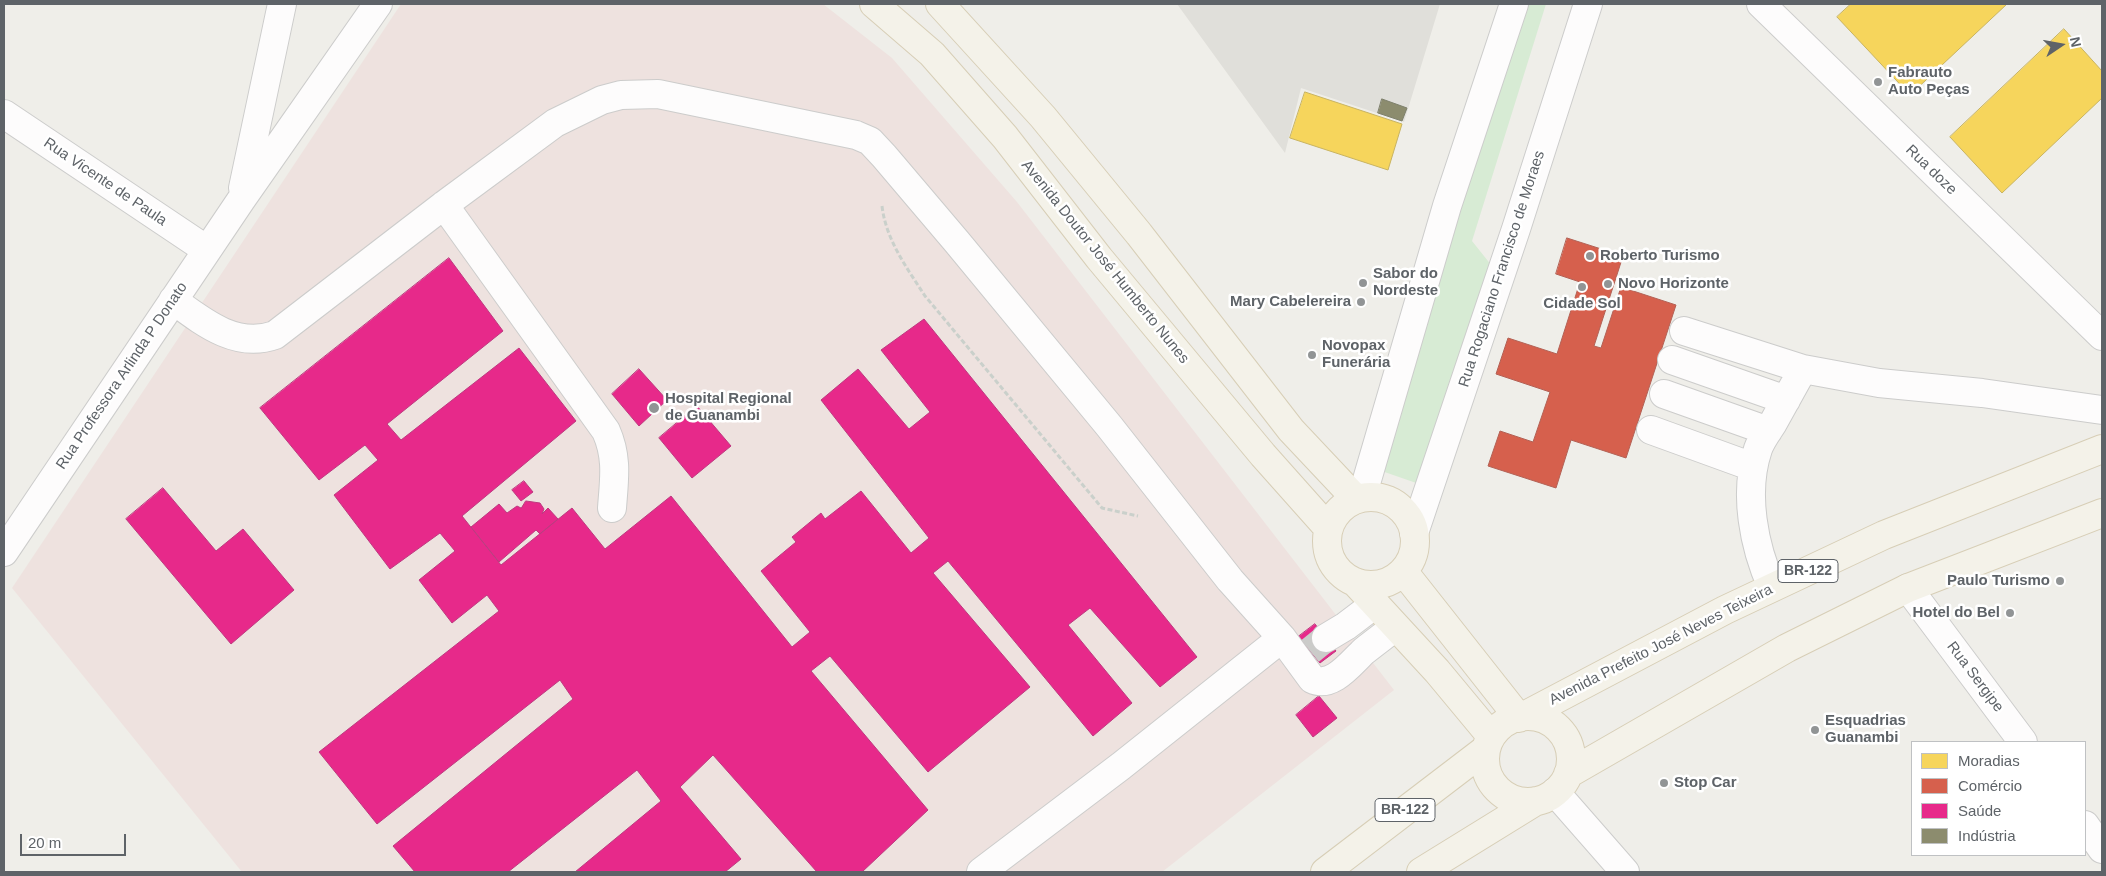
<!DOCTYPE html>
<html>
<head>
<meta charset="utf-8">
<style>
	body { margin:0 }
	#map { position:relative; width:2106px; height:876px; overflow:hidden; background:#efeee9; font-family:Helvetica,sans-serif }
	canvas { display:block }
	.frame { position:absolute; inset:0; border:5px solid #5e6368; pointer-events:none }
	.legend { position:absolute; left:1911px; top:741px; width:175px; height:115px; box-sizing:border-box; background:#fff; border:1px solid #bfc1c3; margin:0; padding:6px 9px; list-style:none; font-size:15px; color:#5e6368 }
	.legend li { display:flex; align-items:center; gap:10px; height:25px }
	.legend b { width:25px; border:1px solid #bfc1c3 }
	.north { position:absolute; left:2036px; top:20px; width:50px; height:50px; -webkit-text-stroke:4px #fff; paint-order:stroke; rotate:78deg; font-size:14px; font-weight:700; line-height:20px; text-align:center; color:#5e6368 }
	.north::after { content:''; display:block; margin:auto; width:18px; height:22px; background:#5e6368; clip-path:polygon(50% 0,100% 100%,50% 72%,0 100%) }
	.scale { position:absolute; left:20px; top:834px; width:106px; height:22px; box-sizing:border-box; border:2px solid #5e6368; border-top:0; padding-left:6px; font-size:15px; line-height:18px; white-space:nowrap; color:#5e6368; -webkit-text-stroke:4px #fff; paint-order:stroke }
</style>
</head>
<body>
<div id="map">
<canvas width="2106" height="876"></canvas>
<div class="frame"></div>
<ul class="legend">
<li><b style="height:14px;background:#f6d55c"></b>Moradias</li>
<li><b style="height:14px;background:#d6604d"></b>Comércio</li>
<li><b style="height:14px;background:#e7298a"></b>Saúde</li>
<li><b style="height:14px;background:#8c8c6e"></b>Indústria</li>
</ul>
<div class="north">N</div>
<div class="scale">20 m</div>
</div>
<script>
const context = document.querySelector('canvas').getContext('2d');
context.lineJoin = 'round';
function fillPath(path, color) { context.fillStyle = color; context.fill(path, 'evenodd'); }
function strokePath(path, color, width, dash) { context.strokeStyle = color; context.lineWidth = width; context.lineCap = dash ? 'butt' : 'round'; context.setLineDash(dash || []); context.stroke(path); }
function label(font, color, halo, rows, align = 'center') {
  context.font = font + ' Helvetica,sans-serif'; context.lineWidth = 5; context.setLineDash([]); context.textBaseline = 'middle'; context.strokeStyle = halo; context.fillStyle = color; for (const [text, x, y, turn = 0] of rows) {
    context.save(); context.translate(x, y); context.rotate((+turn || 0) * Math.PI / 180); context.textAlign = isNaN(turn) ? turn : align; if (halo) context.strokeText(text, 0, 0); context.fillText(text, 0, 0); context.restore();
  }
}
fillPath(new Path2D(`
	M1177,4h263l-36,118 -103,-34 -16,65z`), '#e0dfda');
fillPath(new Path2D(`
	M401,4h422l69,54 125,144 377,488 -232,182h-920l-230,-284z`), '#eee2df');
fillPath(new Path2D(`
	M1522,4h24l-74,237 20,25 -70,219 -49,-17z`), '#d7ebd4');
const homes = new Path2D(`
	M1851,4h156l-97,91 -73,-78z
	M2064,29l38,42v27l-100,95 -52,-56z
	M1305,92l97,32 -14,46 -98,-32z`);
fillPath(homes, '#f6d55c');
strokePath(homes, '#c8b360', 1);
const shops = new Path2D(`
	M1567,238l56,18 -29,90 7,2 20,-61 55,18 -50,153 -55,-18 -15,48 -68,-22 12,-35 33,11 17,-50 -54,-18 12,-36 49,16 23,-72 -24,-8z`);
fillPath(shops, '#d6604d');
strokePath(shops, '#b26155', 1);
const health = new Path2D(`
	M449,258l54,73 -116,93 14,16 118,-92 57,73 -114,95 39,49 71,-57 33,41 66,-53 121,151 18,-15 -49,-61 35,-29 -4,-5 29,-24 4,6 36,-28 50,62 18,-15 -108,-138 37,-31 51,60 21,-17 -49,-62 43,-31 273,338 -37,30 -70,-79 -22,17 64,78 -39,33 -145,-175 -15,12 97,114 -102,85 -98,-116 -19,15 117,139 -66,62h-45l-104,-117 -33,32 61,72 -16,13h-150l86,-71 -24,-31 -129,102h-93l-22,-26 180,-147 -13,-19 -183,144 -58,-72 180,-141 -12,-16 -35,28 -33,-43 36,-29 -15,-18 -50,36 -56,-74 44,-35 -13,-15 -46,35 -59,-72z
	M639,369l28,31 -28,26 -27,-32z
	M697,406l34,40 -39,32 -33,-40z
	M524,481l9,11 -12,9 -9,-11z
	M163,488l53,63 27,-22 51,61 -63,54 -105,-125z
	M526,501l14,2 4,6 -2,5 6,-6 10,11 -18,15 -4,-4 -37,32 -28,-35 28,-23 8,9 10,-7 4,2z
	M1315,624l21,27 -16,12 -22,-26z
	M1319,696l18,22 -24,19 -17,-22z`);
fillPath(health, '#e7298a');
strokePath(health, '#be3a80', 1);
const industry = new Path2D(`
	M1382,99l25,9 -5,13 -24,-8z`);
fillPath(industry, '#8c8c6e');
strokePath(industry, '#7e806c', 1);
strokePath(new Path2D(`
	M1310,651l16,-13`), '#cbcbc9', 28, [28, 14]);
const minor = new Path2D(`
	M1761,4l341,332
	M4,114l203,136
	M243,188l39,-184
	M444,205l162,226c12,27 8,49 6,77
	M173,300c30,22 63,49 102,35l169,-130 111,-82 47,-23 19,-5 37,-1 198,41 14,6 14,15 73,86 152,184 121,154 52,58 30,41c20,10 39,-16 52,-28 10,-8 21,-16 31,-24
	M1684,331l119,38 76,14 103,10 120,17
	M1672,360l114,40
	M1664,394l104,37
	M1651,430l102,37
	M1362,497l85,-291 67,-202
	M1414,533l102,-304 72,-225
	M4,552l237,-352 137,-196
	M1772,587c-18,-40 -29,-94 -14,-138 3,-9 10,-18 15,-26 10,-18 20,-36 30,-54
	M1908,588l115,154
	M1326,638l20,-12 29,-22
	M1555,792l70,80
	M2085,825l17,24
	M981,872l140,-106 161,-128`);
const major = new Path2D(`
	M874,4l58,50 73,83 94,121 164,197 65,73
	M940,4l103,113 96,117 152,196 65,69
	M1327 541a44 44 0 1 1 88 0a44 44 0 1 1-88 0Z
	M1403,571l116,147
	M1355,582l82,89 54,65
	M1524,716l201,-106 159,-75 218,-86
	M1485 759a43 43 0 1 1 86 0a43 43 0 1 1-86 0Z
	M1568,774l219,-126 121,-60 194,-75
	M1325,872l161,-123
	M1421,872l115,-71`);
strokePath(minor, '#cccccb', 30);
strokePath(major, '#d7ceb6', 30);
strokePath(new Path2D(`
	M882,206c4,34 25,62 43,90l177,212 36,8`), '#cad0cb', 3, [5, 2.5]);
strokePath(minor, '#fdfcfc', 28);
strokePath(major, '#f4f2e9', 28);
for (const [x, y, r, color] of [
	[1878,82,5,"#919495"],
	[1590,256,5,"#919495"],
	[1363,283,5,"#919495"],
	[1608,284,5,"#919495"],
	[1582,287,5,"#919495"],
	[1361,302,5,"#919495"],
	[1312,355,5,"#919495"],
	[654,408,6,"#919495"],
	[2060,581,5,"#919495"],
	[2010,613,5,"#919495"],
	[1815,730,5,"#919495"],
	[1664,783,5,"#919495"]
]) { const dot = new Path2D(); dot.arc(x, y, r, 0, 2 * Math.PI); context.fillStyle = color; context.fill(dot); strokePath(dot, '#fff', 2); }
for (const [x, y, w] of [
	[1808,571,60],
	[1405,810,60]
]) { const box = new Path2D(); box.roundRect(x - w / 2, y - 11.5, w, 23, 4); context.fillStyle = '#fff'; context.fill(box); strokePath(box, '#5e6368', 1); }
label('bold 14px', '#5e6368', null, [
	["BR-122",1808,571],
	["BR-122",1405,810]
]);
label('bold 15px', '#5e6368', '#fff', [
	["Fabrauto",1888,73],
	["Auto Peças",1888,90],
	["Roberto Turismo",1600,256],
	["Sabor do",1373,274],
	["Nordeste",1373,291],
	["Novo Horizonte",1618,284],
	["Mary Cabelereira",1351,302,"right"],
	["Cidade Sol",1582,304,"center"],
	["Novopax",1322,346],
	["Funerária",1322,363],
	["Hospital Regional",665,399],
	["de Guanambi",665,416],
	["Paulo Turismo",2050,581,"right"],
	["Hotel do Bel",2000,613,"right"],
	["Esquadrias",1825,721],
	["Guanambi",1825,738],
	["Stop Car",1674,783]
], 'left');
label('15px', '#5e6368', '#fff', [
	["Rua doze",1931,170,44],
	["Rua Vicente de Paula",105,182,34],
	["Avenida Doutor José Humberto Nunes",1105,262,51],
	["Rua Rogaciano Francisco de Moraes",1502,269,-72],
	["Rua Professora Arlinda P Donato",122,376,-56],
	["Avenida Prefeito José Neves Teixeira",1661,645,-27],
	["Rua Sergipe",1975,677,53]
]);
</script>
</body>
</html>
